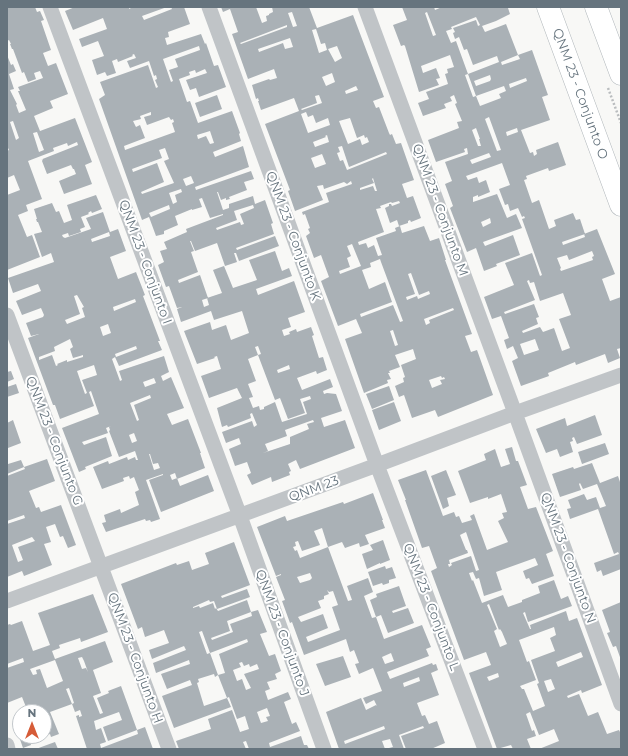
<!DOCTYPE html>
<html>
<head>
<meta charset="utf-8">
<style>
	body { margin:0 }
	#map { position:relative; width:628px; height:756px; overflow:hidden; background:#f8f8f6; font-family:Montserrat,sans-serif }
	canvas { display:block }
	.frame { position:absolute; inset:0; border:8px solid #66747e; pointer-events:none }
	.north { position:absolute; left:12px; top:704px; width:40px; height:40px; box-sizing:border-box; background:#fff; border:1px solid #c2c7cb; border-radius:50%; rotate:0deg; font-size:11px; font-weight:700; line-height:16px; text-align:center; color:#66747e }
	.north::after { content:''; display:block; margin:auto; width:14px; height:18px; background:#d65c38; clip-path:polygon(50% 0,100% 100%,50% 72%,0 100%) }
</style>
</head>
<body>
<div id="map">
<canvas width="628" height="756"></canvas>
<div class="frame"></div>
<div class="north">N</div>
</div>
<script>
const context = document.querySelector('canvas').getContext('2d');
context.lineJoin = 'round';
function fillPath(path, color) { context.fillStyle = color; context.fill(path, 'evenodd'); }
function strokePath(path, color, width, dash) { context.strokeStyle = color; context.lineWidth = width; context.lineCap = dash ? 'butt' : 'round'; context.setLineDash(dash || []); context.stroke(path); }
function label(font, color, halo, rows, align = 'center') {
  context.font = font + ' Montserrat,sans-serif'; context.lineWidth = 4; context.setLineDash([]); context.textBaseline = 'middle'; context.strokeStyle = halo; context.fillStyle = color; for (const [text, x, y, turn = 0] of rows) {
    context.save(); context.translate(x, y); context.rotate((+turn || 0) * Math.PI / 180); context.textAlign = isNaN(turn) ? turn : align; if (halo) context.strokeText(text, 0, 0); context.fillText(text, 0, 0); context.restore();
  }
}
fillPath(new Path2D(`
	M7,7h19l1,1 8,-1 2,5 3,-1 4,9 -3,1 10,29 -8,3 5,13 8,-3 12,31 -18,7 3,7 -19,8 6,15 35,-13 17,44 -7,3 7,19 -28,10 -5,-13 17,-7 -2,-5h-1l-2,-4 -24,9 -5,-13 1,-2 -3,1 38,-15 -1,-3 -9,4 -1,-3 -14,5 1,3 -26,10 14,38 -16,6 2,6 -10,4 9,22 5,-2 8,22 -33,13v-75l13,-5 -6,-15 -7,3v-27l2,-1 -2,-4v-91l4,10 2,-1 3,7 -7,3 5,15 -4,1 7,14 -1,1 3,8 7,-3 -8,-19h2l-2,-4 25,-9 -3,-7 -6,2 2,6 -8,3 -4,-10 -2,1 -9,-24h-1l-2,-5h1l-2,-4 -2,1zM13,121l6,17 -3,2 -6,-18zM37,132l7,18 -5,2 -6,-19z
	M75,7h54v2l4,-2h34l-25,9 2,4 28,-11 -1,-2h13l6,17 -22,8 1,5 -4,1 2,7 34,-11 4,10 1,-1 8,23 4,-1 8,22 -27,10 -3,-9 -6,2 -4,-10 21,-7 -2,-4 -9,4 -1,-3 -6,2 1,3 -11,4 8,23 3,-1 8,22 34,-12 8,22 -1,1 2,7 -28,11 2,5 28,-11 6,21 -54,20 1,3 55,-19 3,8 -10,3 3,8 -18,7 1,2 -4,1v-2l-5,2 -3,-8h-1l6,18 6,-2v-4l24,-8 2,8 10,-4 8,23 -2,1 3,10 -38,14 1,2 38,-14 4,10 -40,15 -3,-8h-2l3,9 -12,4 -8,-23 -22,8 -4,-10h-1l4,10 -3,1 7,20 -20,8 1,3 21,-8 8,23 -6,2 2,7 5,-2 -2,-7 15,-5 -9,-23 11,-4 9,22 24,-8 -8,-20 26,-9 7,20 7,-3 3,8 -36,13 2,6 36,-14 11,31 -17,6 3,9 -9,3 2,6 6,-2 -1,-2 7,-3 1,3 14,-5 3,8 -2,1 7,22 4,-1 4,13 -10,4 -1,-3 -19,7 5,12 28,-11 3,8 -10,4 1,3 3,-1 9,1 6,17 -21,7 3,9 21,-7 10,28 -55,21 -4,-9 -8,4 3,7 -2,1 1,3 -18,7 -1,-5 -19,8 -5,-10 4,-2 -4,-11 -12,4 -6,-17 12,-5 -2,-6 -13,5 -4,-11 30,-11 2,6 3,-2 -5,-12 -2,1 1,4 -23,9 -1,-2 -5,2 -5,-19 25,-10 -5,-10 -28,10 -8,-22 20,-7 -4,-13 -3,1 1,1 -18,6 -13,-33 26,-9 2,8 14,-5 5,15 18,-7 -7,-22 -28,9 -3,-9 -30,11 -4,-13 5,-2 -5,1 -8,-22 -3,1 -8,-22 6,-3 -4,-11 7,-2 -3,-7 23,-10 -1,-3 37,-14v-1l-13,4 -8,-20 -3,1 3,8 -10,3v-1l-17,7 3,9 -14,6v3l-8,2 -7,-19 -7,3 -43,-121 6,-4 -5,-13 48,-17 8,23 2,-1 -3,-7 2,-1 -1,-4 -2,1 -5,-15 -19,7 -3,-7 9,-3 -2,-4 -2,1 1,1 -15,6 -1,-3 -5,2 4,12 -9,3 -2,-4 -8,3 -5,-15 12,-4 -6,-15 -16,6 -3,-8 28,-10 -4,-11 -30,12 -8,-19zM199,46l1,4 -25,9 3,8 -9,3 4,11 -2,1 -8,-23zM151,112v3l-7,2 3,8 22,-8 2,3 2,-1 1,3 -2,1 3,9 -50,18 -1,-4 21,-8 -5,-13 -4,2 -3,-6 8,-2 -1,-3zM210,131l4,12 -4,1 -4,-8 -8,3 -1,-4zM165,148l4,11 -5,2 10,22 -32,11 -1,-2 23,-10 -7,-19 -24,9 -1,-3 30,-11 -3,-8zM191,176l3,7 -8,3 -3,-7zM181,189l1,3 -7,3 2,7 -4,2 -4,-11zM169,205l1,4 -19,8 -2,-4zM253,205l1,3 -14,6 4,10 -3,1 -1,-3 -23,8 -1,-2 21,-8 -3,-9zM258,346l3,8 -3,1 17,45 5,-2 8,21 17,-6 -5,-14 10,-3 1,3 -8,3 4,12 -25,8 -7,-20 -11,5v2l-4,1 -1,-4 -6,2 -4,-10 4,-1 -5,-13 8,-3 -8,-22 10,-4 -3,-8zM289,365l1,4 -12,4 -1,-3zM313,420l1,2 -7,2 2,5 -19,8v7l-27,9 5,-2 -3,-7 22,-8 -2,-6z
	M221,7h35l6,16 5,-2 -1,-5 3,-1v-1l4,-2 -1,-5h37l8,21 36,-13 31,82 -11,4 3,7 3,-1 10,26 1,2 2,-1 4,10 5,-1 13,37 -12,4 5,14 6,-2 8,22 -10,4 -1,-2 -2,1v2l-9,3 -2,-6 -7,3 -5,-15 4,-2v-2h2l1,2 8,-3 -1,-2 -7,2 -1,-1 -11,4 1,2 -5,1 8,23 -26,10 1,3 7,-2 2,5 6,-3 4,11 4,-1 -6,-17 20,-7 -1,-3 5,-2 2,7 22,-7 6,15 9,-3 7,22h-1l27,74 -7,2 6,16 6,-2 16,45 -55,22 -3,-7 -23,8 -8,-23 -5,2 -4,-11 9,-4 -1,-4 2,-1 -4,-12 15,-6 -3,-10 -18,6 5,12 -11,4 1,2h-2l3,6 -4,1 1,3 -24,10 -19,-54 17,-6 -6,-14 -18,7 -17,-45 8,-4 -8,-22 -7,3 -8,-22 4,-3 -2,-4 2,-1 -5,-14 -2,1 -1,-3 27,-10 -3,-9 26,-9 -1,-3 -4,3 -3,-2 -20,7 -1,-4 -6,1 6,14 -28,11 -7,-20 2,-1 -25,-66 34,-13 -5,-13 -33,12 -3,-9h1l-1,-3 -2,1 -4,-14 17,-6 1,1 7,-2 -3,-9 -26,10 -16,-45 6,-2 -8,-23 -7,3zM292,12l5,14 -4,1 -5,-14zM287,25v2l-46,17 -1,-1zM316,29l5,15 4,-1 2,7 -8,3 -7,-23zM290,38l3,9 -8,2 -2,-6 -24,9 -1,-3zM337,46l5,12 -7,4 -7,-13zM332,73l3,9 -9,4 -4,-9zM356,86l2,4 -12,4 -1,-3zM319,95l3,8 -20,7 -1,-1 16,-6 -2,-7zM306,112l2,5 5,-2 3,8 12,-5 2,7 -22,8 -7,-19zM350,118l7,20 7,-3 1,3 2,-1 2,5 -7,3 -2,-6 -12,5 -9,-23zM327,135l2,7 -14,5 -2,-5 13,-5 -1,-1zM342,146l7,21 37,-15 1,2 -40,16 -4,-10 -3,1 -3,-8 3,-1 -2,-5zM322,154l4,10 -11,4 -4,-10zM373,178l4,13h-2l-2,-5 -13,4v-2l14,-5 -2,-4zM352,244l9,22 -21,8 -1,-3 11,-4 -3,-9 4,-2 -4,-10zM380,259l1,3 22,59 -3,1 -7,-17 -32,12 -1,-3 32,-12 -7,-20 -16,7 -7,-19 9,-3 -1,-4zM411,273l8,22 10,-4 1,3 -12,5 -1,-3 -10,4 -1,-3 9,-3 -7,-20zM453,308l1,2 -25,10 1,3 -4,2 -2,-6zM393,330l5,15 -3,1 -5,-15zM441,376l1,2 2,-1 1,2 -5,1 2,4 -10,4 -3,-8z
	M402,7h32l1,3 7,-3 66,1 2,6 -14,7 -14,5 3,6 21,-8 12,31 -17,7 1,3 18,-6 -2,-4 14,-5 16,45 -6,2 8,23 -29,10 9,23 3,-1 1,4 3,-2 -1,-4 22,-8 8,23 -17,6 -1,-3 -22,8 1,3 -3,1 8,23 7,-3 10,29 7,-3 -2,-6 19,-7 3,7 4,-1 5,15 -23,8 1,3 22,-8 -1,-3 13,-5 18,45 -13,5 8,22 11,-4v51l-4,1 3,9 -12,5 -3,-9 -29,11 -1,-3 -27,11 1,3 -28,10 -9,-25 6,-3 -5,-12 -6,3 -3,-9 5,-2 -8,-22 -9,3 -8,-22 30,-12 -9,-22 27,-10 8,23 2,-1 -20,-56 3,-1 -1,-2 -2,1 -4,-9 -8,3 -2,-7 -3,1 -6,-16 11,-4 -8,-22 -36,13 2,4 9,-3 2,6 7,-3 4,12 -12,5v-2l-5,2v5l24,-8 10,24 9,-4 6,14 -39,14 2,4 28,-11 7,20 -24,9 1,2 -13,5 -8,-23 -9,4 -17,-44 3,-2 -8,-22 7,-3 -7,-19 23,-8 -1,-6 -3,1 1,3 -29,10 -8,-22 31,-12 -2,-6 5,-1 -7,-17 2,-1 -3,-8 -4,2 2,4 -8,3 2,4 -23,8 -5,-13 11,-4 -3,-7 22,-8 -3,-10 3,-1 -1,-4 7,-2 -4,-12 -29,11 2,7 13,-5 4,10 -4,1 3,6 -20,7 -14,-46 -1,-1 -3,1 -8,-21 14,-5zM427,12l9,23 -3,1 -8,-23zM476,17l4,8 -2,1 -2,-6 -23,8 2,4 -2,1 2,6 4,-2 5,13 3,-1 6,16 24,-9 2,6 -31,12 8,22 -3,1 -8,-22 3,-1 -12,-33 -5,2 -5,-12 6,-2 -1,-2zM490,75l1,4 -1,2 -14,5 -2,-5zM526,78l1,3 -17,7 -1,-4zM504,86l2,5 -7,3 2,4 -21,8 -4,-10zM489,117l12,33 -4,1 -12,-32zM476,128l4,11h-1l2,7h-3l-6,-16zM517,128l1,4 -11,4 -1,-4zM489,153l2,4 -19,7 -2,-4zM490,218l1,5 -8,4 -2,-5zM592,251l2,5 -2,1 1,3 -32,11 -1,-2 1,-1 -4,-10 10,-3 2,5zM529,280l1,3 4,-1 6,19 23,-8 8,22 -12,4 11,29 -8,3 -8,-23 -11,4 -3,-5 -17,6 -1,-2 16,-7 -2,-6 3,-1 -5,-13 -29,10 -1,-2 31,-12 -8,-19zM535,339l4,11 -15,5 -4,-11z
	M217,95l5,14 -22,8 -5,-14z
	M96,195l6,14 -10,4 -1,-2 -3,2 1,1 -8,3 4,10 -5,2 1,3 -12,4 -1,-3 -6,2 1,2 2,1 26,-9 -5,-11 17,-6 7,20 8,-3 8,22 -16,6 8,22 18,-7 9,23 -2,1 17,45h-2l4,9 -43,16 -4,-9 -3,2 8,22 2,-1 -3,-9 45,-15 5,16 -8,4 2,5 8,-4 13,31 -17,6 5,11 16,-6 13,34h-1l5,15 -28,11 -2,-6 -5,2 2,5 5,-2 3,8 28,-11 6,16 -53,21 -12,-32 14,-5v-1l-17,6 14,39 -9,3 -1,-2 -4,1 -1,-2 -39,13 -4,-9 4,-1 -2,-7 16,-6 1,4 18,-8 -4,-13 4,-2 -5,-13 -4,2 -1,-3 -6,2 1,3 -22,8 -9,-22 15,-6 1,3 18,-7 1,3 7,-3 1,3h2l-3,-9 -16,6 -10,-26 1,-1 -1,-3 2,-1 -5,2 2,5 -26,9 2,3 22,-8 6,19 -27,11 1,2 -7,3 -17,-44 37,-14 -8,-23 -2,1 5,14 -34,13 -5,-14h-2l-25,-67 11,-4 -8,2 -5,-13 17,-6 1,-2 -3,-7 -19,7 -6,-14 25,-10 -3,-7 -25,9 -5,-15 46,-16 -3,-9 -9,4 -8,-23 8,-2 -4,-10h-1l-1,-3h1l-3,-10 18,-6 4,9 3,-1 5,12 8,-3 -5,-15zM109,232l1,4 -18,6 -1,-3zM77,295l7,12 -2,1 3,9 -18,7 -2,-4 15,-6 -6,-18zM135,299l1,3 -22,9 -1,-4zM108,324l3,9 -8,3 -3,-9zM70,339l3,8 -3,2 3,9 7,-2 3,-1v2l-16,5v-2l-10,4 1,1 -2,1 -4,-11 -13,5v-3l16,-6 -1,-4zM136,346l1,3 -21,8 -1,-3zM94,365l3,10 -15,5 5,13 -2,1 -8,-23zM154,378l2,5 -11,4 -2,-5zM150,395l1,3 -17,7 5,15 -2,1 -7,-18zM134,433l3,8 -5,2 -3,-8zM149,454h1l3,10 5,-1 2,5 -6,2z
	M11,371l3,8 -7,3v-10z
	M16,384l3,9 -12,4v-10z
	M389,386l5,14 -22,9 -6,-15z
	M394,402l7,19 -22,9 -7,-20z
	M595,415l7,20 -25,9 -3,-7 -2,1 1,3 -3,1 3,10 -13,5 -3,-8 -11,4 -10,-24 29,-11 2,8z
	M13,420l8,23 -13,5 -1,-25z
	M605,443l4,11 -27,10 -4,-12z
	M512,447l4,14h2l9,24 -7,2 8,22 8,-2 17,44 -7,3 8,22 -22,8 -3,-6 -3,1 -3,-8 15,-6 -3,-7 -39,14 6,18 -18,6 -5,-18 -3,1 -3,-7 -4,1 3,8 1,-1 9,23 21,-8 5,12 14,-5v-2l18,-7 -2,-7 16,-6 7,19 7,-3 4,10 -44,16 -3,-10 -2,1 7,16h1l-1,-4 36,-14 3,10 8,-3 25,67 -20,8 -1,-3 -14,6 1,2 11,-4 9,22 10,-4 9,22 12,-4 2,4v15h-82l20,-8 -5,-12 -15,6 -9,-23 -4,2 6,17 2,-1 2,6 -9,3 4,10h-18l-2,-4 -14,4 -28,-76 22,-8 -5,-13 -22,8 -33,-89 6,-3 -8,-22 -7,2 -17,-48h1l-8,-20 28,-10 17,46 11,-4 2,5 3,-1 3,7 10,-3 -2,-4 4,-2 13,36 21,-8 -10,-21 6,-3 -2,-5 5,-1 -6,-18 -13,5v-2l-18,6 -12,-32 28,-11 -2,-6 11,-5 6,18 9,-3 -5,-15zM466,532l13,38 -3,1 -5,-15 -20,7 1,2 -3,2 -1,-3h2l-1,-4 19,-7 -1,-3h-1l-6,-15zM489,604l10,26 1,-1 2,3 5,12 -7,3 -6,-16 3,-2 -10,-24zM554,627l2,8 -6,3 5,13 -24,9 8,23 -2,1 8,22 -12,5 -9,-22h-2l-2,-3 16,-6 -7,-19 -2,1 -8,-22zM581,652l2,5 -25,10 -2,-5zM498,673l1,4 -10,4 -2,-4zM551,679l4,10 -7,3 -4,-11z
	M47,459l8,22 -26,10 7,17 3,-1 2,5 20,-7 15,40 -8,3 -5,-12 -3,1 -5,-13 -9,3 5,15 -7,2 8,21 -28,11 -2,-5 -15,6v-53l18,-6 -1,-3 -17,6v-45l18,-7 -1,-2 -17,7v-13l1,3 13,-4 3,7zM32,537l3,4 -17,6 5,13 -5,2 -6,-17z
	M592,463l8,20 18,-7 3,9 -1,7 1,3v74l-18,7 -2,-6 -4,2 -3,-9 25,-9 -1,-2 -4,2 -16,-45 -28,10 -3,-10 4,-1 -3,-8 16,-6 3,6 9,-3 4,11 6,-2 -9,-22 -14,5 -3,-6 -1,1 2,6 -21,7 -8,-23 21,-7 1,2z
	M446,470l10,25 -9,3 2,8 -6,3 -12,-33z
	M373,493l10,27h-1l3,8 -20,7 4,9 -9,3 -1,-4 -14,5 -3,-6 -14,5 -6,-19 -8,3 6,14 -18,6 -4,-10 -3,1 1,4 -3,1 2,4 2,-1 3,8 28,-11 20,54 4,-1 -5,-14 21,-8 5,14 -9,4 8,22 4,-1 8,22 38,-14 9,22 -5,2 3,7 -42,16 3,7 42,-16 1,2 3,-1 2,6 -7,3 8,22 -22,8 5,13 3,-1 4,9 8,-3 8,22 -14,6h-25l-5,-13 23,-8 -1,-2 -24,9 5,14h-14l-1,-1 4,-1 -3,-8 -8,2 3,8h-46l-13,-37 35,-14 5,12 10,-5 1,1 -3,-6 -8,4 -3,-6 19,-7 -9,-23 -14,6 -4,-10 4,-1 -5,-13 -4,2 -4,-13 -42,16 -12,-33 -2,1 -8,-22 3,-1 -9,-23 5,-2v-1l-5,2 -19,-49 28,-11 2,5 56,-19 1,2zM310,573l2,5 -2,2 -10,3 -3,-6zM327,590l2,2 4,-1 5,14 -6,2 8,23 -32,12 -2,-5 22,-9 -5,-14 -22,8 -3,-5 23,-9 -3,-7 6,-2v-3l5,-2zM391,653l3,8 -9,3 -3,-7zM419,677l1,4 -16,6 -1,-4zM384,726l1,3 -40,15 -1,-3z
	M383,540l7,20 -10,4v-1l-13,6 -5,-15 11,-4 -3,-5z
	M234,542l16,43 -29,11 1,2 25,-9 3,8 -33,12 -3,-8 -4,1 -1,-2 -16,7v1l6,-2 1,2 13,-5 2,6 1,-1 2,3 29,-11 4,12 -24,9 3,10 -19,7 1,2 21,-8 -3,-8 22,-8 -1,-4 7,-2 9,22 -7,2 9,22 6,-2 6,17 -6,3 2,5 -10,3 3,7 -5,2 3,9 20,-8 3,7 -7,3 8,22 4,-2 4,9 -31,12 1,4 31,-11 3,9h3l2,4h-60l-3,-8 -3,1 3,7h-67l-3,-8 35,-12 -3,-10 24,-9 8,22 9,-3 -4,-13 -8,3 -8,-22 -2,1 4,9 -57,21 -12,-32 30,-11 -2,-5 -23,9 -6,-15 29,-10 -1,-4 -33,13 -3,-10 33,-13 -2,-4 -32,13 -3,-9 20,-7 -5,-13 -19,7 -3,-10 -4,2 -17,-45 55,-21 1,2 12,-4 3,9 17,-6 -4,-11zM202,631l8,22 -3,1 -8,-22zM247,639l1,3 -29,12 6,19 -7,2 9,23 -23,8 -7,-23 2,-1 -1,-3 16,-5 1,3 3,-2 -8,-22zM242,662l2,4 5,-2 1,3 7,-3 2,5 -15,5 7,14 -5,2 -4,-11 -5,2 -4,-11 8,-3 -2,-4zM267,708l3,8 -4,1 2,4 -7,2 -4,-11z
	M385,566l1,3 6,-2 4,11 -7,2v3l-6,2 -1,-2 -9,3 -5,-14z
	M399,586l7,20 -14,5 1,2 15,-5 6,15 -26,10 -7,-18 -5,2 -6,-17 7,-3 -1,-3z
	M93,594l15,38 -27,10 -1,-4 -21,7 1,3 -8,3 3,8 50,-18 8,21 -20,8 8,23 -8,3 7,18 3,-1 -6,-15 12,-5 -1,-2 13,-5 16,44 -29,11 -5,-14 19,-7 -3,-8 -25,9 2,9 5,-2 5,14 -6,2 1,4 37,-14 -1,-4 8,-3 8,22h-66l-11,-33 3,-1v2l3,-1 -2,-6 -5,2 -3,-8 2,-1 -5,-15 -3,1 6,15 -22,8 9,22 -8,3 -1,-3 -20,7 1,4 -8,3 -8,-23 5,-2v13h24v-22h1v-2h-17l-6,-15 -15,6v-35l17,-6 -1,-4 -16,6v-39l3,-1 1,1 11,-4 11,30 17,-6 -12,-32zM82,657l2,4 4,11 -2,-4 -4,1 -4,-11zM55,660l8,21 -16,7 -7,-19 -4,1 1,4 -4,1 -3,-6z
	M621,602v58l-5,-14 -3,1 -6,-14 3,-1 -8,-22z
	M343,656l8,21 -26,9 -9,-22z
	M55,742l3,7h-22l8,-3z`), '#aab1b6');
const secondary = new Path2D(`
	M548,7l73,198
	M596,7l25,67`);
strokePath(secondary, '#b2b8bc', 23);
strokePath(new Path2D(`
	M608,88l13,35`), '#babdbf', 2.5, [2, 2]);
strokePath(new Path2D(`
	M50,7l190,509 84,233
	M209,7l168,458 108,284
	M365,7l150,406 106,291
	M7,315l162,434
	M7,601l370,-136 138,-52 106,-38
	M7,745l1,4`), '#c0c4c7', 15);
strokePath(secondary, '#fff', 22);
label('13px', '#66747e', '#fff', [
	["QNM 23 - Conjunto O",580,94,70],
	["QNM 23 - Conjunto M",440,210,70],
	["QNM 23 - Conjunto K",293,236,70],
	["QNM 23 - Conjunto I",145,262,70],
	["QNM 23 - Conjunto G",54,441,69],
	["QNM 23",314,489,-20],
	["QNM 23 - Conjunto N",568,558,70],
	["QNM 23 - Conjunto L",431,607,69],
	["QNM 23 - Conjunto J",282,633,70],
	["QNM 23 - Conjunto H",135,658,70]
]);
</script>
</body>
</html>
